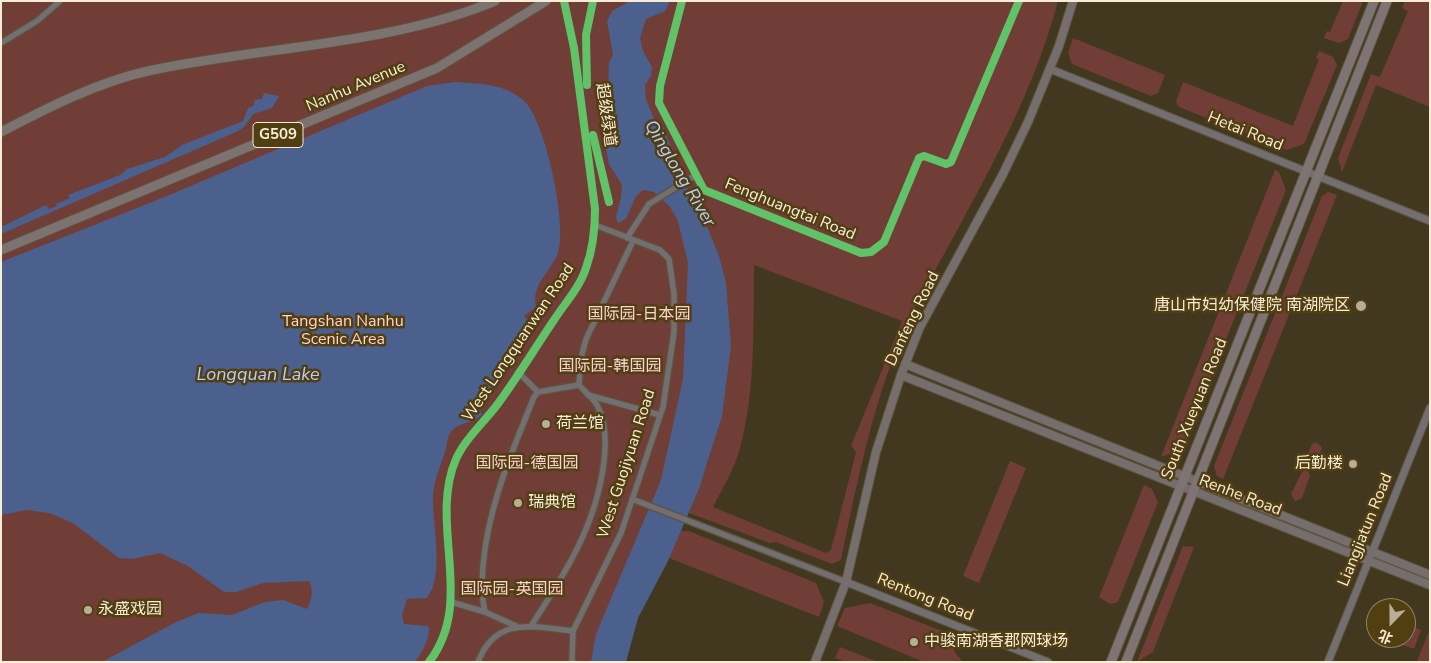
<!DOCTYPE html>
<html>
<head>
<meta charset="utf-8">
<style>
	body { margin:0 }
	#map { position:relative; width:1431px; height:663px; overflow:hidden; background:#423820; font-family:"Nunito Sans","Noto Sans SC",sans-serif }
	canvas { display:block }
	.frame { position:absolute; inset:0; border:2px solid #f8ecd5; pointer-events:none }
	.north { position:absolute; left:1366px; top:598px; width:50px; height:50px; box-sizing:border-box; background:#513e11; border:1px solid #94845f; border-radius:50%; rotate:202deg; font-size:14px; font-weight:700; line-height:20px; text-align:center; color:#f8ecd5 }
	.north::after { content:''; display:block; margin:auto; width:18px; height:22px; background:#b8ad96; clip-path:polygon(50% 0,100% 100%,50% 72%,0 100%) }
</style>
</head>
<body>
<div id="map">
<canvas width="1431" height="663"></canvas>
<div class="frame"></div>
<div class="north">北</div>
</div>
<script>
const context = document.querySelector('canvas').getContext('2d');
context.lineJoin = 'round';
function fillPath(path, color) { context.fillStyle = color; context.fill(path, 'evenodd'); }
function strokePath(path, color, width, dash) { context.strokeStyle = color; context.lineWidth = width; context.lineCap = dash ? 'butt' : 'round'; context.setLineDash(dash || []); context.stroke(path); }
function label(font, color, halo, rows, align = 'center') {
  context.font = font + ' "Nunito Sans","Noto Sans SC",sans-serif'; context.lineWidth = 5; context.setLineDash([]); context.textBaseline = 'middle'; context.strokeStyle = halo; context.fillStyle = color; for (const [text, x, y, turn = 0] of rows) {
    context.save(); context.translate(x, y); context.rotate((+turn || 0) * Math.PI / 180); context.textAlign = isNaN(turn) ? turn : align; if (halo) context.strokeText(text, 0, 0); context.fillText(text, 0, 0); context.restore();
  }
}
fillPath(new Path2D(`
	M1,1h1057c-22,83 -63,160 -104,235 -15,28 -32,55 -45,84 -35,76 -51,158 -68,240l-9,4 -56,-22 -6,1 -81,-30c27,-66 44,-130 39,-202 -1,-18 -2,-35 -9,-52l-101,403h-617zM754,265l148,56 -51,125 5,6 -25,98 -5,3 -113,-46c9,-18 22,-39 27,-59 16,-59 13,-123 14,-183z
	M1343,1h20l-15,38 -9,4 -15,-5 3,-7 3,1z
	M1405,1h25v106l-54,-22 -34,87 -4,-14 33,-84 9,3 28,-66 -6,-3z
	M1073,38l92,37 -7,18 -7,3 -79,-32 -4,-11z
	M1319,51l14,6 4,8 -33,79 -17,6 -108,-43 -3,-5 7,-20 110,44 26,-67 -3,-1z
	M1275,170l4,2 7,18 -104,259 -21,8z
	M1328,192l9,3 -114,284 -6,-3 -3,-10 108,-270z
	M1317,442l5,6 -6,16 -7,3 -4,-7 7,-16z
	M1010,461l16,7 -47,115 -16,-7z
	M1303,470l5,1 2,5 -8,22 -7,3 -4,-7z
	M1144,485l8,4 6,13 -40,100 -8,2 -11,-7z
	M680,531h9l127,52 8,19 -5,15 -150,-59z
	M1183,546l11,1 -41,105 -16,10z
	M870,603l85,33c-4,11 -2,16 6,23l-1,3h-36l-87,-36 8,-18z
	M1406,624l15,6 -7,19 -29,-11h21z
	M1428,634h2v28l-13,-1z
	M840,647l38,15h-32l-11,-4z`), '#703e37');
fillPath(new Path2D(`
	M630,1h40l-5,10 -19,8 -6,19 3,13 9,16 -1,9 -6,9 1,14 10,25 5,-1 26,61 1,13 20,32 11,27 7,26 5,64 -9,70 -23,73 -31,72 -30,57 -12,44h-35l5,-28 65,-154 22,-101 5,-116 -10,-42 -8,-14 -16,-15 -11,-2 -7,6 -10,23 -8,4 -2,-6 5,-19 1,-13 -13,-21 -8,-39 6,-16 2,-46 4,-9 -6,-33 5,-10z
	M455,82c25,2 48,1 68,18 22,17 45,127 35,153 -7,19 -27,31 -22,54l-12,9 6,7 -1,14 -5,10 -5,-3 -10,15 1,7 -31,43 3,5c-7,10 -24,7 -32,19 -3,5 -3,13 -5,19 -5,15 -11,28 -12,44 -1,28 12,79 -6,102l-20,1 -5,16 2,9 23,2 2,2c0,12 -7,24 -14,34h-313l74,-40 23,-9 33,2 33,-13 18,-2 24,9c5,-9 7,-19 2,-28l-46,2 -27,9h-12l-36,-26 -28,-13 -28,6 -13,-1 -46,-35 -24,-10 -23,-3 -25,5v-253l166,-66 260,-110z
	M264,93l15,3 -7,12 -19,6 -9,13 -8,5 -235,102v-7l45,-22 3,4 8,-3 -1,-2 14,-6 -2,-3 52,-20 7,-6 38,-12 17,-12 61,-24 5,-13 5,-2 2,-6 7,-1z`), '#4c608d');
const minor = new Path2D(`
	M682,1l-22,85 -1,17 45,87 157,63 10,-1 13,-10 35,-84 5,-2 22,8 5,-2 68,-161
	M1,43l36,-22 23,-20
	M627,238l22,-34 47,-29
	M518,372l20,20
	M588,395l72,20
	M632,499l214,83
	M451,602l34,10 31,14
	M485,612c-4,-16 -3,-30 -2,-46 5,-60 29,-114 51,-169l4,-5 41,-7
	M531,626c34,-52 66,-102 73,-165 2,-17 2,-40 -7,-56 -4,-7 -12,-13 -18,-20l2,-27 5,-19 47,-98
	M429,662c47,-60 -1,-138 27,-203 9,-20 28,-37 41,-54 20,-27 38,-57 57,-85 11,-17 26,-33 32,-52 7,-19 9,-39 9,-59l-21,-161 -10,-47
	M478,662c18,-47 56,-35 95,-31
	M572,662l1,-31 48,-98 42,-126 11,-75v-38l-5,-35 -9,-9 -65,-25`);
const tertiary = new Path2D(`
	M1050,69l380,152
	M846,582l202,80
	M1328,662l102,-254`);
const secondary = new Path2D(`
	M905,364l525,211
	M901,375l529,210
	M815,662l31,-80 30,-130 25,-77 19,-48 83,-153 25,-52 31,-76 14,-45`);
const primary = new Path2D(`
	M1111,662l263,-661
	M1126,662l261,-661`);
const trunk = new Path2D(`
	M1,132c46,-24 97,-50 147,-61 111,-24 242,-26 347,-70
	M1,250l436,-182 109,-67`);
strokePath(minor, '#5d543f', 8);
strokePath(tertiary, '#5d543f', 9);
strokePath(secondary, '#5d543f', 10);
strokePath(primary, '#5d543f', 11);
strokePath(trunk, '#5d543f', 11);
strokePath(minor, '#736e6f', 5.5);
strokePath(tertiary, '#736e6f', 7);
strokePath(secondary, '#756e6c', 8);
strokePath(primary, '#7e7474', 9);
strokePath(trunk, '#7c7270', 9);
strokePath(new Path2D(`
	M682,1l-22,85 -1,17 45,87 157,63 10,-1 13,-10 35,-84 5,-2 22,8 5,-2 68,-161
	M587,85l-1,-50 7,-34
	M593,135l16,67
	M429,662c47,-60 -1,-138 27,-203 9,-20 28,-37 41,-54 20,-27 38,-57 57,-85 11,-17 26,-33 32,-52 7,-19 9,-39 9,-59l-21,-161 -10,-47`), '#61c268', 8);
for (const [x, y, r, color] of [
	[1361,306,6,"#b8ad96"],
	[546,424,5,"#b8ad96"],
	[1353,464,5,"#b8ad96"],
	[518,503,5,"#b8ad96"],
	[88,610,5,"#b8ad96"],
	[914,642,5,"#b8ad96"]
]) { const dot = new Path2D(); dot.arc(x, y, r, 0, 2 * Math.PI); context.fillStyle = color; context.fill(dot); strokePath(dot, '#513e11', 2); }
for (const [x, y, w] of [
	[278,135,50]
]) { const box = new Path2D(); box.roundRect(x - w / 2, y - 12.5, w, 25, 4); context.fillStyle = '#513e11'; context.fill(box); strokePath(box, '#f8ecd5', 1); }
label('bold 15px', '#f8ecd5', null, [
	["G509",278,135]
]);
label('16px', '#f8ecd5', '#513e11', [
	["Nanhu Avenue",356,87,-23],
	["超级绿道",605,115,82],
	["Hetai Road",1245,132,22],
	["Fenghuangtai Road",790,210,22],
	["Danfeng Road",913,319,-64],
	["West Longquanwan Road",519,343,-56],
	["South Xueyuan Road",1195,409,-68],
	["West Guojiyuan Road",627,464,-72],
	["Renhe Road",1240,496,21],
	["Liangjiatun Road",1366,530,-68],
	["Rentong Road",925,598,22]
]);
label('16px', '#f8ecd5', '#513e11', [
	["唐山市妇幼保健院 南湖院区",1350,306,"right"],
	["荷兰馆",556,424],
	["后勤楼",1343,464,"right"],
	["瑞典馆",528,503],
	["永盛戏园",98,610],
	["中骏南湖香郡网球场",924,642]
], 'left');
label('16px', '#fcd3cf', '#513e11', [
	["国际园-日本园",639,315],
	["Tangshan Nanhu",343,322],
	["Scenic Area",343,340],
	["国际园-韩国园",610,367],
	["国际园-德国园",527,464],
	["国际园-英国园",512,590]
]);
label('italic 18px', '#b7cefd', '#513e11', [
	["Qinglong River",679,174,59],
	["Longquan Lake",258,376]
]);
</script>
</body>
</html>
